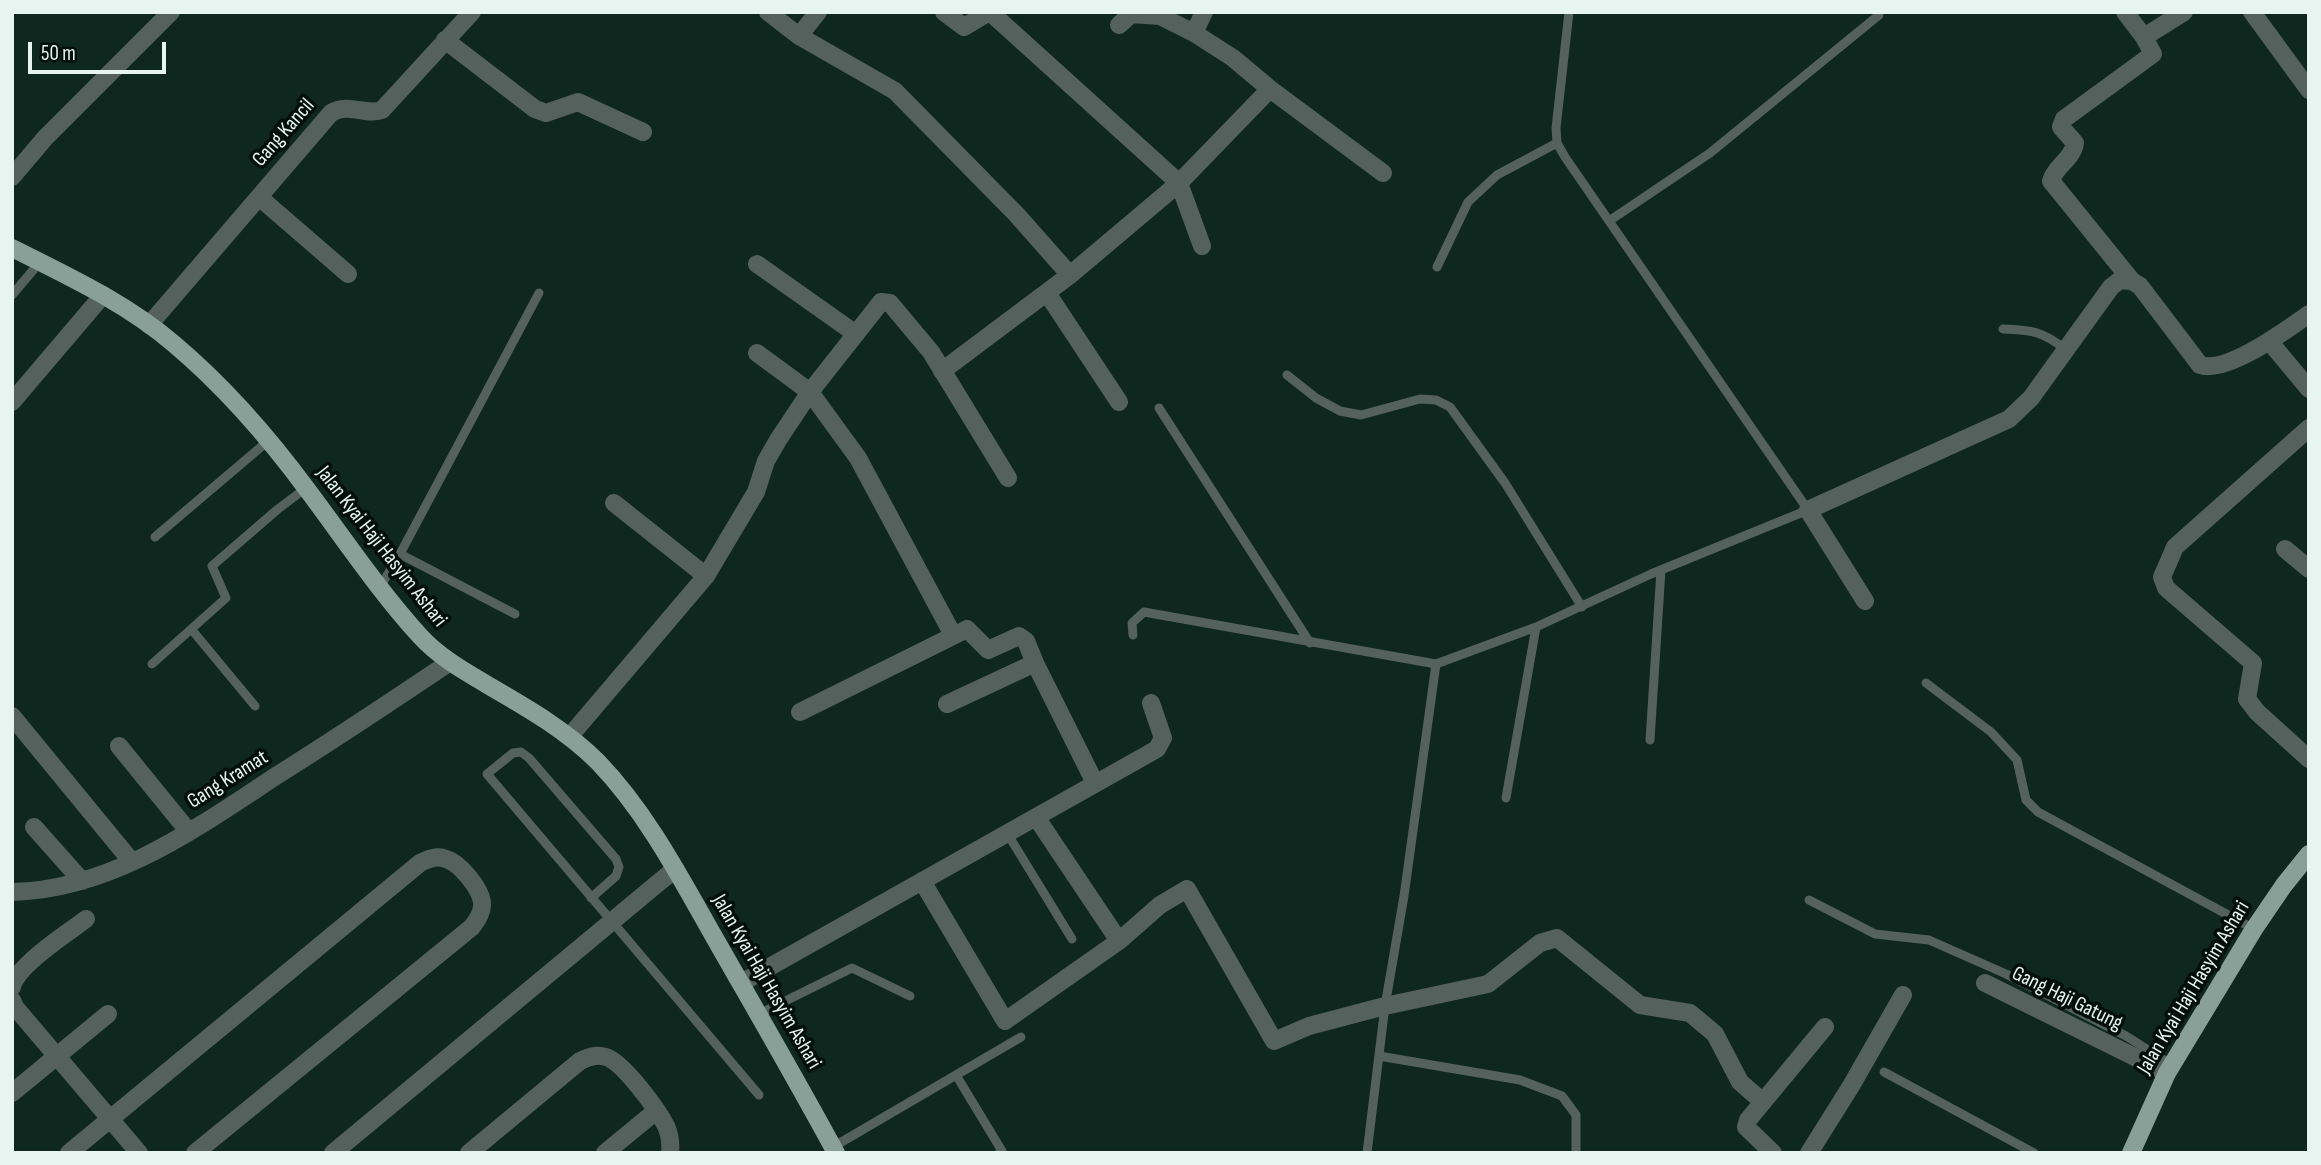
<!DOCTYPE html>
<html>
<head>
<meta charset="utf-8">
<style>
	body { margin:0 }
	#map { position:relative; width:2321px; height:1165px; overflow:hidden; background:#0e271f; font-family:"Sofia Sans Condensed",sans-serif }
	canvas { display:block }
	.frame { position:absolute; inset:0; border:14px solid #e6f5ef; pointer-events:none }
	.scale { position:absolute; left:28px; top:42px; width:138px; height:32px; box-sizing:border-box; border:4px solid #e6f5ef; border-top:0; padding-left:9px; font-size:21px; line-height:24px; white-space:nowrap; color:#e6f5ef; -webkit-text-stroke:5px #040e0a; paint-order:stroke }
</style>
</head>
<body>
<div id="map">
<canvas width="2321" height="1165"></canvas>
<div class="frame"></div>
<div class="scale">50 m</div>
</div>
<script>
const context = document.querySelector('canvas').getContext('2d');
context.lineJoin = 'round';
function strokePath(path, color, width, dash) { context.strokeStyle = color; context.lineWidth = width; context.lineCap = dash ? 'butt' : 'round'; context.setLineDash(dash || []); context.stroke(path); }
function label(font, color, halo, rows, align = 'center') {
  context.font = font + ' "Sofia Sans Condensed",sans-serif'; context.lineWidth = 7; context.setLineDash([]); context.textBaseline = 'middle'; context.strokeStyle = halo; context.fillStyle = color; for (const [text, x, y, turn = 0] of rows) {
    context.save(); context.translate(x, y); context.rotate((+turn || 0) * Math.PI / 180); context.textAlign = isNaN(turn) ? turn : align; if (halo) context.strokeText(text, 0, 0); context.fillText(text, 0, 0); context.restore();
  }
}
strokePath(new Path2D(`
	M1609,221l101,-68 169,-138
	M1437,267l31,-65 29,-27 60,-32
	M12,295l28,-33
	M2003,329c28,1 40,2 63,21
	M1287,375l29,23 24,13 21,4 59,-16 16,1 14,7 55,76 77,124
	M1159,408l151,235
	M155,537l113,-96
	M400,554l115,60
	M380,587l20,-33 139,-261
	M192,630l63,76
	M1133,635l-1,-12 12,-11 292,52 100,-37 115,-53 157,-64 -243,-353 -8,-14 -1,-15 13,-116
	M152,664l74,-66 -14,-32 66,-57 28,-21
	M1926,683l65,49 26,28 9,40 12,12 216,117
	M1650,740l11,-170
	M1506,798l30,-171
	M1007,833l65,106
	M591,898l25,-22 3,-9 -3,-8 -87,-101 -8,-6 -8,1 -26,21 272,321
	M1809,900l66,34 54,6 77,34 120,62 46,29
	M759,1014l93,-46 58,28
	M1379,1056l141,24 42,16 14,19v38
	M1884,1072l150,81
	M956,1075l46,76 -3,2
	M833,1147l188,-110
	M1367,1153l18,-147 19,-110 32,-232`), '#55615c', 9);
strokePath(new Path2D(`
	M768,12l31,24 96,55 122,124 53,60
	M944,12l20,15 25,-15
	M990,12l189,171 23,63
	M2125,12l19,25 40,-25
	M2252,12l57,78
	M1119,25l12,-11 29,2 34,17 39,25 37,31 113,84
	M1194,33l10,-21
	M799,36l19,-24
	M2144,37l9,17 -89,65 -3,8 14,16c-2,16 -20,23 -24,38l81,100 8,5 60,79c27,9 86,-35 109,-51
	M445,40l90,69 11,4 32,-11 65,30
	M12,177l33,-39 126,-126
	M259,197l89,77
	M757,264l99,70
	M1047,293l72,109
	M149,325l182,-212c18,-11 33,3 51,-3l90,-98
	M2269,341l40,48
	M757,353l53,39 48,66 95,177
	M942,371l128,-96 109,-92 91,-94
	M12,402l91,-107
	M2309,428l-134,119 -13,30 4,11 87,75 -6,36 10,13 52,47
	M614,503l92,73
	M2285,549l24,20
	M1865,601l-57,-91 201,-91 22,-21 80,-111 9,-7 12,1
	M947,704l88,-41
	M800,712l167,-83 21,21 31,-14 7,5 9,22 60,120
	M12,716l120,146
	M570,736l136,-160 50,-84 10,-31 12,-21 32,-48 71,-90 9,1 41,49 77,126
	M119,746l70,86
	M1036,817l83,124
	M34,827l48,54
	M922,881l83,140 114,-80 41,-36 27,-16 87,152 35,-15 76,-20 103,-22 52,-41 17,-5 83,67 50,8 25,21 25,48 23,20
	M12,892c99,-2 185,-64 264,-116 59,-37 116,-75 174,-114
	M741,983l416,-234 6,-11 -12,-35
	M1985,983l182,90
	M12,987c5,-22 56,-54 74,-68
	M12,1000l3,7 124,146
	M12,1093l96,-79
	M69,1153l351,-290c8,-4 17,-8 26,-4 14,4 34,29 36,43 1,10 -5,18 -10,25l-277,226
	M333,1153l342,-284
	M469,1153l111,-92c9,-4 16,-7 26,-4 17,5 52,53 60,69 4,9 5,18 4,27
	M605,1153l51,-42
	M1773,1153l-27,-26 2,-7 77,-93
	M1809,1153l42,-67 52,-91`), '#55615c', 18);
strokePath(new Path2D(`
	M12,248c56,28 114,55 162,96 50,42 96,95 135,148 36,48 70,99 111,144 20,22 46,36 71,51 38,22 76,44 107,75 48,50 81,113 115,173 41,72 83,144 123,218
	M2131,1153l36,-80 87,-144 30,-44 25,-31`), '#88a097', 18);
label('21px', '#e6f5ef', '#040e0a', [
	["Gang Kancil",284,133,-49],
	["Jalan Kyai Haji Hasyim Ashari",381,547,52],
	["Gang Kramat",228,780,-32],
	["Jalan Kyai Haji Hasyim Ashari",766,982,60],
	["Jalan Kyai Haji Hasyim Ashari",2194,988,-59],
	["Gang Haji Gatung",2067,999,26]
]);
</script>
</body>
</html>
